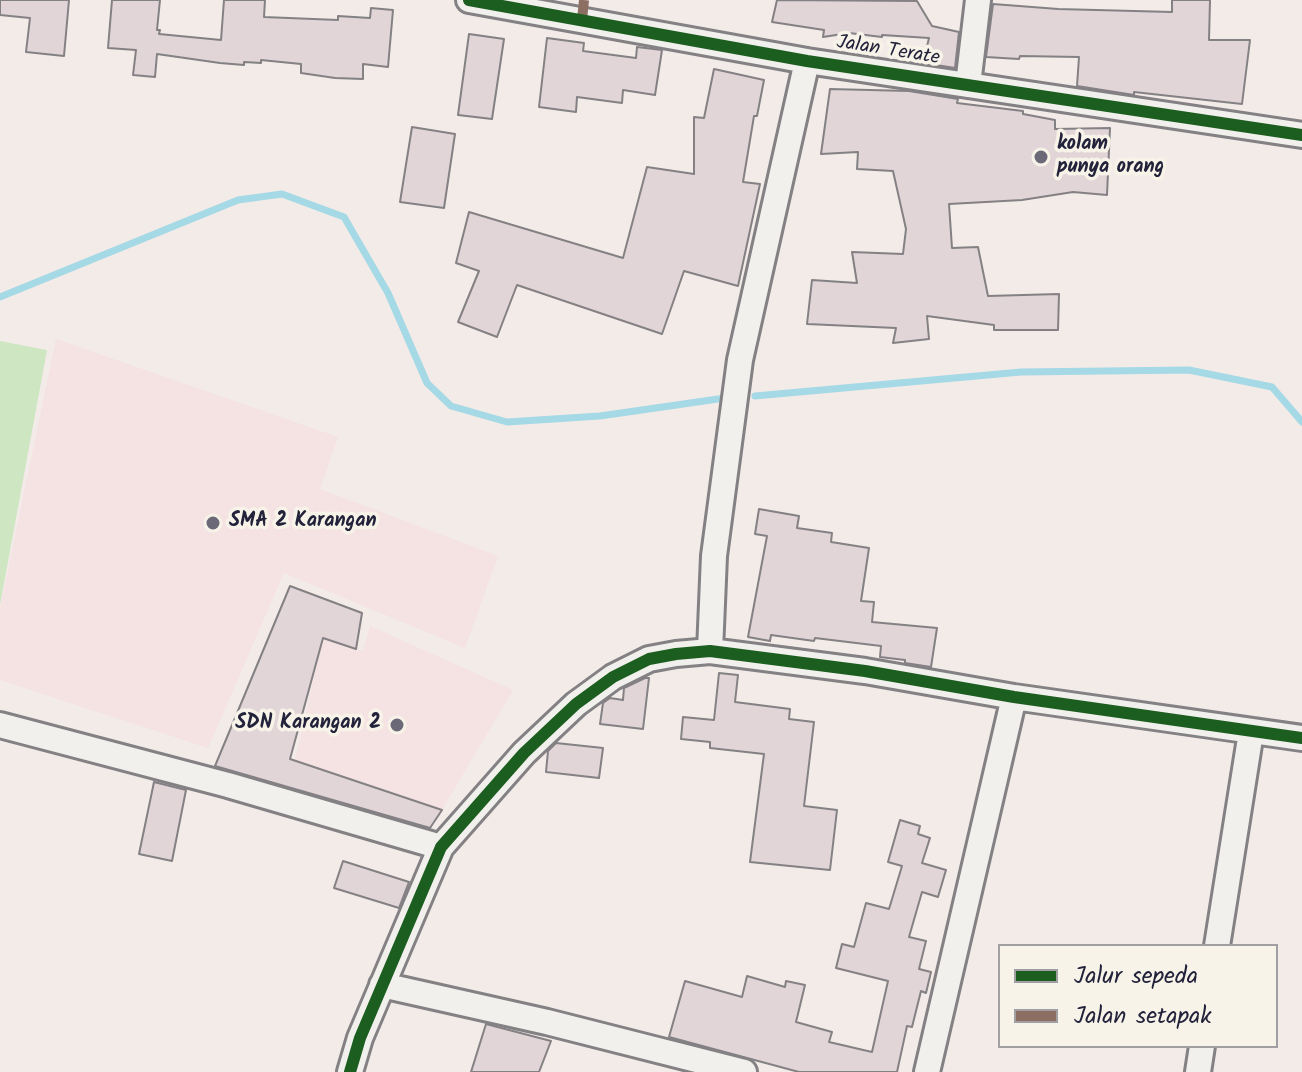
<!DOCTYPE html>
<html>
<head>
<meta charset="utf-8">
<style>
	body { margin:0 }
	#map { position:relative; width:1302px; height:1072px; overflow:hidden; background:#f3ebe8; font-family:Kalam,sans-serif }
	canvas { display:block }
	.legend { position:absolute; left:998px; top:944px; width:280px; height:104px; box-sizing:border-box; background:#f7f3e8; border:2px solid #a29fa3; margin:0; padding:10px 14px; list-style:none; font-size:24px; color:#22223b }
	.legend li { display:flex; align-items:center; gap:16px; height:40px }
	.legend b { width:40px; border:2px solid #a29fa3 }
</style>
</head>
<body>
<div id="map">
<canvas width="1302" height="1072"></canvas>
<ul class="legend">
<li><b style="height:10px;background:#1b5e20"></b>Jalur sepeda</li>
<li><b style="height:10px;background:#8d6e63"></b>Jalan setapak</li>
</ul>
</div>
<script>
const context = document.querySelector('canvas').getContext('2d');
context.lineJoin = 'round';
function fillPath(path, color) { context.fillStyle = color; context.fill(path, 'evenodd'); }
function strokePath(path, color, width, dash) { context.strokeStyle = color; context.lineWidth = width; context.lineCap = dash ? 'butt' : 'round'; context.setLineDash(dash || []); context.stroke(path); }
function label(font, color, halo, rows, align = 'center') {
  context.font = font + ' Kalam,sans-serif'; context.lineWidth = 7; context.setLineDash([]); context.textBaseline = 'middle'; context.strokeStyle = halo; context.fillStyle = color; for (const [text, x, y, turn = 0] of rows) {
    context.save(); context.translate(x, y); context.rotate((+turn || 0) * Math.PI / 180); context.textAlign = isNaN(turn) ? turn : align; if (halo) context.strokeText(text, 0, 0); context.fillText(text, 0, 0); context.restore();
  }
}
fillPath(new Path2D(`
	M56,339l282,98 -18,52 178,67 -33,92 -181,-75 -76,175 -208,-68v-72z
	M370,626l143,64 -71,120 -147,-49 28,-123 40,13z`), '#f5e2e3');
fillPath(new Path2D(`
	M0,341l47,9 -47,255z`), '#cee6c2');
strokePath(new Path2D(`
	M0,297l238,-97 44,-6 62,23 44,76 39,90 24,23 56,16 93,-6 125,-18
	M755,396l266,-24 168,-2 83,17 30,35`), '#a5d9e5', 7);
const building = new Path2D(`
	M0,0h69l-5,56 -38,-4 4,-34 -30,-3z
	M112,0h48l-3,30h3l-1,4 62,6 3,-40h41l-1,17 74,3v-4l32,2 1,-10 22,2 -5,57 -25,-3v15l-28,-1 -34,-5v-9l-40,-4v3l-17,-1v3l-24,-2 -63,-9 -2,23 -22,-2 3,-25 -28,-2z
	M777,0l140,1 15,25 27,6 -4,36 -32,-5 6,-25 -47,-3v2l-33,-4 -26,4 1,-7 -52,-8z
	M1172,0h38l-1,40h41l-8,64 -108,-12v3l-57,-9 2,-29 -59,-1 -1,3 -33,-2 7,-53 65,5 114,3z
	M469,34l35,5 -12,80 -34,-4z
	M547,38l37,5 -1,8 53,7 1,-11 25,3 -7,45 -32,-5 -1,13 -45,-6 -1,15 -37,-5z
	M714,69l50,11 -7,36h-3l-11,66 17,2 -22,102 -54,-15 -22,63 -145,-49 -20,52 -39,-15 21,-51 -23,-8 13,-51 154,46 24,-91 47,7v-57l10,1z
	M830,89l79,2 49,8 -1,4 66,8v3l32,6v9l55,-1 -3,67 -34,-3 -51,8 -73,4 3,44 26,-1 10,49 71,-2 -1,36h-64v-5l-67,-9 2,23 -36,4 3,-15 -89,-4 5,-44 45,3 -5,-31 51,2 3,-25 -13,-58 -36,-2 1,-17 -37,2z
	M412,127l43,7 -11,74 -44,-6z
	M759,509l40,7 -2,12 35,5 -1,9 38,6 -8,53 13,1 -2,20 65,6 -6,39 -26,-4v-3l-25,-3 1,-11 -66,-8 -1,3 -43,-6 -1,6 -22,-4 19,-101 -12,-2z
	M290,586l72,27 -6,36 -33,-11 -33,121 152,51 -12,18 -215,-62z
	M719,673l19,2 -3,27 55,7 -1,10 25,3 -10,84 33,4 -7,60 -80,-8 14,-108 -54,-6v-6l-29,-3 2,-22 31,3z
	M645,678h4l-6,51 -43,-5 3,-21 7,-5 13,2 1,-12z
	M556,743l47,5 -4,30 -53,-6 2,-21z
	M154,782l32,8 -14,71 -33,-7z
	M900,820l20,6 -2,8 12,4 -8,25 24,7 -8,27 -16,-5 -13,45 17,4 -7,28 12,3 -5,21 -5,-2 -9,36 -5,-1 -10,46h-98l-130,-35 16,-56 57,16 5,-21 38,11 1,-6 19,4 -9,37 36,10 -3,10 43,10 16,-71 -52,-13 6,-24 12,3 12,-44 23,6 13,-43 -14,-4z
	M343,861l66,21 -10,26 -65,-20z
	M486,1024l65,17 -12,31h-68z`);
fillPath(building, '#e2d5d8');
strokePath(building, '#848184', 2);
const minor = new Path2D(`
	M469,0l338,61 495,74
	M968,85l10,-85
	M710,651l4,-95 26,-196 67,-299
	M0,725l228,60 213,62
	M1217,946l34,-214
	M382,985l165,37 197,50
	M350,1072l10,-34 81,-191 83,-94 52,-49 37,-27 36,-18 27,-5 34,-3 155,20 149,26 288,41
	M927,1072l87,-375
	M1198,1072l4,-26`);
strokePath(minor, '#848184', 30);
strokePath(minor, '#f2f0ec', 24);
strokePath(new Path2D(`
	M582,20l2,-20`), '#8d6e63', 10, [20, 10]);
strokePath(new Path2D(`
	M469,0l338,61 495,74
	M350,1072l10,-34 81,-191 83,-94 52,-49 37,-27 36,-18 27,-5 34,-3 155,20 149,26 288,41`), '#1b5e20', 12);
for (const [x, y, r, color] of [
	[1041,157,8,"#6b6878"],
	[213,523,8,"#6b6878"],
	[397,725,8,"#6b6878"]
]) { const dot = new Path2D(); dot.arc(x, y, r, 0, 2 * Math.PI); context.fillStyle = color; context.fill(dot); strokePath(dot, '#f7f3e8', 3); }
label('20px', '#22223b', '#f7f3e8', [
	["Jalan Terate",888,52,9]
]);
label('bold 20px', '#22223b', '#f7f3e8', [
	["kolam",1057,146],
	["punya orang",1057,169],
	["SMA 2 Karangan",229,523],
	["SDN Karangan 2",381,725,"right"]
], 'left');
</script>
</body>
</html>
